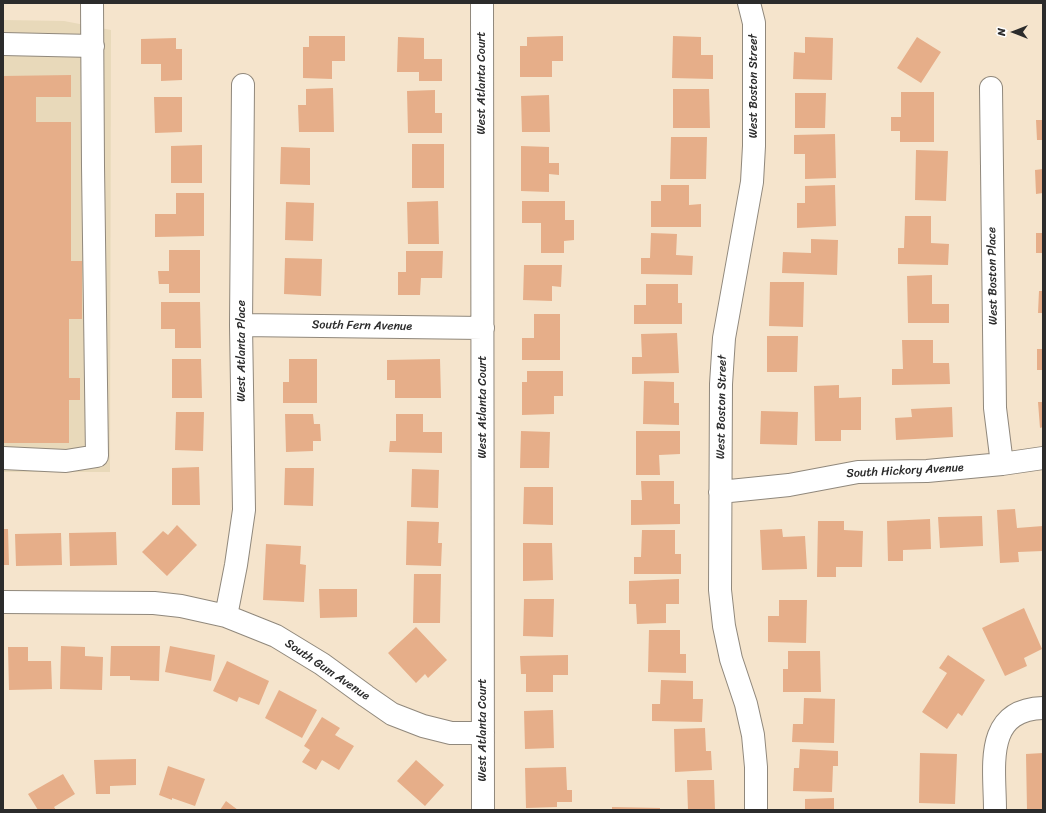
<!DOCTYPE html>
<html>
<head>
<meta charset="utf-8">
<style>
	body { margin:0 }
	#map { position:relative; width:1046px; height:813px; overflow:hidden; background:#f5e4cc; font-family:Sriracha,sans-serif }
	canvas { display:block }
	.frame { position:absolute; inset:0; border:4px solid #2b2b2b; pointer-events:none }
	.north { position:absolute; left:994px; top:12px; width:40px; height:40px; -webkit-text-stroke:3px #fff; paint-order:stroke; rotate:270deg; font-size:11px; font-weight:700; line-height:16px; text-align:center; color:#2b2b2b }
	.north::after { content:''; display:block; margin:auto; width:14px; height:18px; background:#2b2b2b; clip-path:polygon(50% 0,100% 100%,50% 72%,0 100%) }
</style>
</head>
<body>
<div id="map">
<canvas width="1046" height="813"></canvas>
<div class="frame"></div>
<div class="north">N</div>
</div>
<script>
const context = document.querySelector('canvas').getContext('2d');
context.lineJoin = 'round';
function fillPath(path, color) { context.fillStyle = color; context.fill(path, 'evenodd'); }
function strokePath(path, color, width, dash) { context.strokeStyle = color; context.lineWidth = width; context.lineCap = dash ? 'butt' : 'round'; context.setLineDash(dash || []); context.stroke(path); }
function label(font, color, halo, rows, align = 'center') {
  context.font = font + ' Sriracha,sans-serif'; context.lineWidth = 3; context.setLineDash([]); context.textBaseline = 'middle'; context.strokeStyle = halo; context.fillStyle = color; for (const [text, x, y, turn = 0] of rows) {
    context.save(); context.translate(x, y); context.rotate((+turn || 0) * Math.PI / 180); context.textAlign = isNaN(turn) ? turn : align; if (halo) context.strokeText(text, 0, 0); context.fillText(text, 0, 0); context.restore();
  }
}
fillPath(new Path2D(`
	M3,20l61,1 47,9 -1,442h-107z`), '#e8d9ba');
fillPath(new Path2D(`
	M309,36h36v25h-13v18l-29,-1v-31h6z
	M563,36v25h-11v16h-32v-31h7v-9z
	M673,36l28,1v18h12v24l-41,-1z
	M398,37l26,1v21h18v22h-23v-9h-22z
	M805,37l28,1 -1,42 -39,-1 1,-27 11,1z
	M917,37l24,15 -20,31 -24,-15z
	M176,38v11h6v31l-21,1v-17h-20v-25z
	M71,75v22h-35v25h35v139h11v58h-13v59h11v22h-11v43h-66v-367z
	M333,88l1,44h-35l-1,-27h8v-16z
	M673,89h36l1,39h-37z
	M435,90v23h7v20h-34l-1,-42z
	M901,92h33v50h-34v-11h-9v-14h10z
	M795,93h31l-1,35h-30z
	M549,95l1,37h-28l-1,-36z
	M154,97h28v35l-27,1z
	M1036,120h7v20h-6z
	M835,134l1,44 -31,1v-25h-11v-19z
	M671,137h36l-1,42h-36z
	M412,144h32v44h-32z
	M202,145v38h-31v-37z
	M521,146l28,1v16h10v12l-10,-1v18l-28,-1z
	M281,147l29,1v37l-30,-1z
	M916,150l32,1 -2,50 -31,-1z
	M1043,169v24l-7,1 -1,-24z
	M661,185h28v20l12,-1v23h-50v-26h10z
	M835,185l1,41 -39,2v-25h8v-17z
	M176,193h28v43l-49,1v-23h21z
	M438,201l1,43h-31l-1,-42z
	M522,201h43v19h9v20l-10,1v12h-23v-30h-19z
	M286,202l28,1 -1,38 -28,-1z
	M905,216h26v27l18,1 -1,21 -50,-1v-16h6z
	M651,233l26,1 -1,21 17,1 -1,19 -51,-1v-16h9z
	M1036,233h7v20h-7z
	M811,239l27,1 -1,35 -55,-2 1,-21 28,1z
	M169,250h31v43h-31v-9h-10l-1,-13h11z
	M406,251h37l-1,27h-21l-1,17h-22v-23h8z
	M285,258l37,1 -1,37 -37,-2z
	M524,265h38l-1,22 -9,-1v15l-29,-1z
	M932,275v29h17v19h-41l-1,-47z
	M770,282h34l-1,45 -34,-1z
	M646,284h32v19h4v21h-48v-19h12z
	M1039,291h4v22h-5z
	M161,302h39l1,46h-26v-19h-14z
	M534,314h26v46h-38v-22h12z
	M677,333l2,40 -47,1v-17h10l-1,-23z
	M767,336h31l-1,36h-30z
	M902,340h31v23h16l1,21 -58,1v-16h11z
	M1037,349h6v21h-6z
	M172,359h29l1,39h-30z
	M289,359h28v44h-34v-21h6z
	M440,359l1,39h-46v-18h-8v-20z
	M527,371h36v25h-9v18l-32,1v-33h5z
	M644,381l30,1v21h5v22l-36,-1z
	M839,385v13l22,-1v33h-20v11h-26l-1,-55z
	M1038,402h5v25l-3,1z
	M952,407l1,30 -57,3 -1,-22 17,-1 -1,-8z
	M761,411l37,1 -1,33 -37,-1z
	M176,412h28l-1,39 -28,-1z
	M285,414h28l1,10h6l1,17h-8v10l-27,1z
	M396,414h27v18h19v21l-53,-1 1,-11h6z
	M521,431l29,1 -1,36h-29z
	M636,431h44v23l-21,1 1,20h-24z
	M199,467l1,38h-28v-37z
	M285,468h29l-1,38 -29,-1z
	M412,469l27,1 -1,38 -27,-1z
	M641,481h33v23h6v20l-49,1v-25h11z
	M524,487h29v38l-30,-1z
	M1015,509l2,19 26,-2v25l-25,1 1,10 -19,1 -3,-53z
	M982,516l1,30 -43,2 -2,-31z
	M930,519l1,30 -28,1v11h-15l-1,-40z
	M407,521l32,1 -1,21h4l-1,23 -35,-1z
	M818,521h26v9l19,1 -1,36h-26v10h-19z
	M177,525l20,20 -30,31 -25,-24 21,-21 5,4z
	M3,529h5l1,36h-6z
	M782,529l1,8 22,-1 2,33 -45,1 -2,-40z
	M642,530h33v24h6v20h-47v-17h7z
	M116,532l1,33 -47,1 -1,-33z
	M61,533l1,32 -46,1 -1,-32z
	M523,543h29l1,37 -30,1z
	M266,544l35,2 -1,18 6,1 -2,37 -41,-2z
	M414,574h27l-1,49h-27z
	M679,579v25h-13v19l-29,1 -1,-20h-7v-23z
	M319,589h38v28l-37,1z
	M524,599h30l-1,38 -30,-1z
	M779,600h28l-1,43 -38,-1v-26h11z
	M1024,608l18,41 -18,9 3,8 -22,10 -23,-48z
	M416,627l31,33 -19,18 -3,-4 -9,9 -28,-30z
	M649,630h31v24h6v19l-38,-1z
	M61,646l24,1v9l18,1 -1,33 -42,-1z
	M111,646h49l-1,35 -29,-1v-4h-20z
	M170,646l45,9 -4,26 -46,-9z
	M8,647h20v14h23l1,28 -43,1z
	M788,651h32l1,41h-38v-23h5z
	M568,655v20h-15v17h-27v-18h-5l-1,-18z
	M948,655l37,25 -23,36 -4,-3 -11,16 -25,-17 25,-39 -8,-5z
	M227,661l42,20 -10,24 -20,-8 -2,5 -24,-11z
	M661,680l32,1v18h10l-1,23 -50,-1v-17h8z
	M279,690l38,20 -15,28 -37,-20z
	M804,698l31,1 -1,44 -42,-1 1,-18h10z
	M553,710l1,38 -29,1 -1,-38z
	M322,717l18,11 -5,7 19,11 -15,24 -17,-10 -6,10 -14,-8 8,-12 -6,-4z
	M705,728l1,23h5l1,19 -37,2 -1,-43z
	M800,749l38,2v15h-5l-1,26 -39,-1 1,-23h5z
	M920,753l37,1 -2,50 -36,-1z
	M1043,753v57h-16l-1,-56z
	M136,759v26l-26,1v8h-14l-2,-34z
	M416,760l28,25 -19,21 -28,-25z
	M168,766l37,13 -10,27 -23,-8v2l-13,-5z
	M566,767l1,23h5v12h-15v5l-31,1 -1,-40z
	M63,774l12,20 -21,13 2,3h-18l-10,-16z
	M687,780h27l1,30h-27z
	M834,798v12h-29v-11z
	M226,801l12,9h-18z
	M612,807l48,1v2h-48z`), '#e6ae89');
const minor = new Path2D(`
	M482,3l1,807
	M749,3l5,20v123l-2,36 -28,156 -3,46 -1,206 4,36 7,33 15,45 7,31 3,32v43
	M3,44l90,2
	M991,88l4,320 7,56
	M241,325l242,3
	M3,458l63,3 31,-5 -4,-290 -1,-163
	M720,492l69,-7 69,-13 69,-1 75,-7 41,-6
	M3,602l151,1 27,3 45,10 50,20 46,28 44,32 26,18 31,12 28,7h32
	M226,616l10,-51 8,-55 -3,-185 2,-240
	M995,810c0,-43 -12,-100 48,-102`);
strokePath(minor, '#90887c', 24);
strokePath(minor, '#fff', 22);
label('12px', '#2b2b2b', '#fff', [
	["West Atlanta Court",482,83,-90],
	["West Boston Street",754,86,-90],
	["West Boston Place",993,276,-91],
	["South Fern Avenue",362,326,1],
	["West Atlanta Place",242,351,-90],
	["West Atlanta Court",483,407,-90],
	["West Boston Street",722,407,-89],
	["South Hickory Avenue",905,471,-3],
	["South Gum Avenue",327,670,34],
	["West Atlanta Court",483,730,-90]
]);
</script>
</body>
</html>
